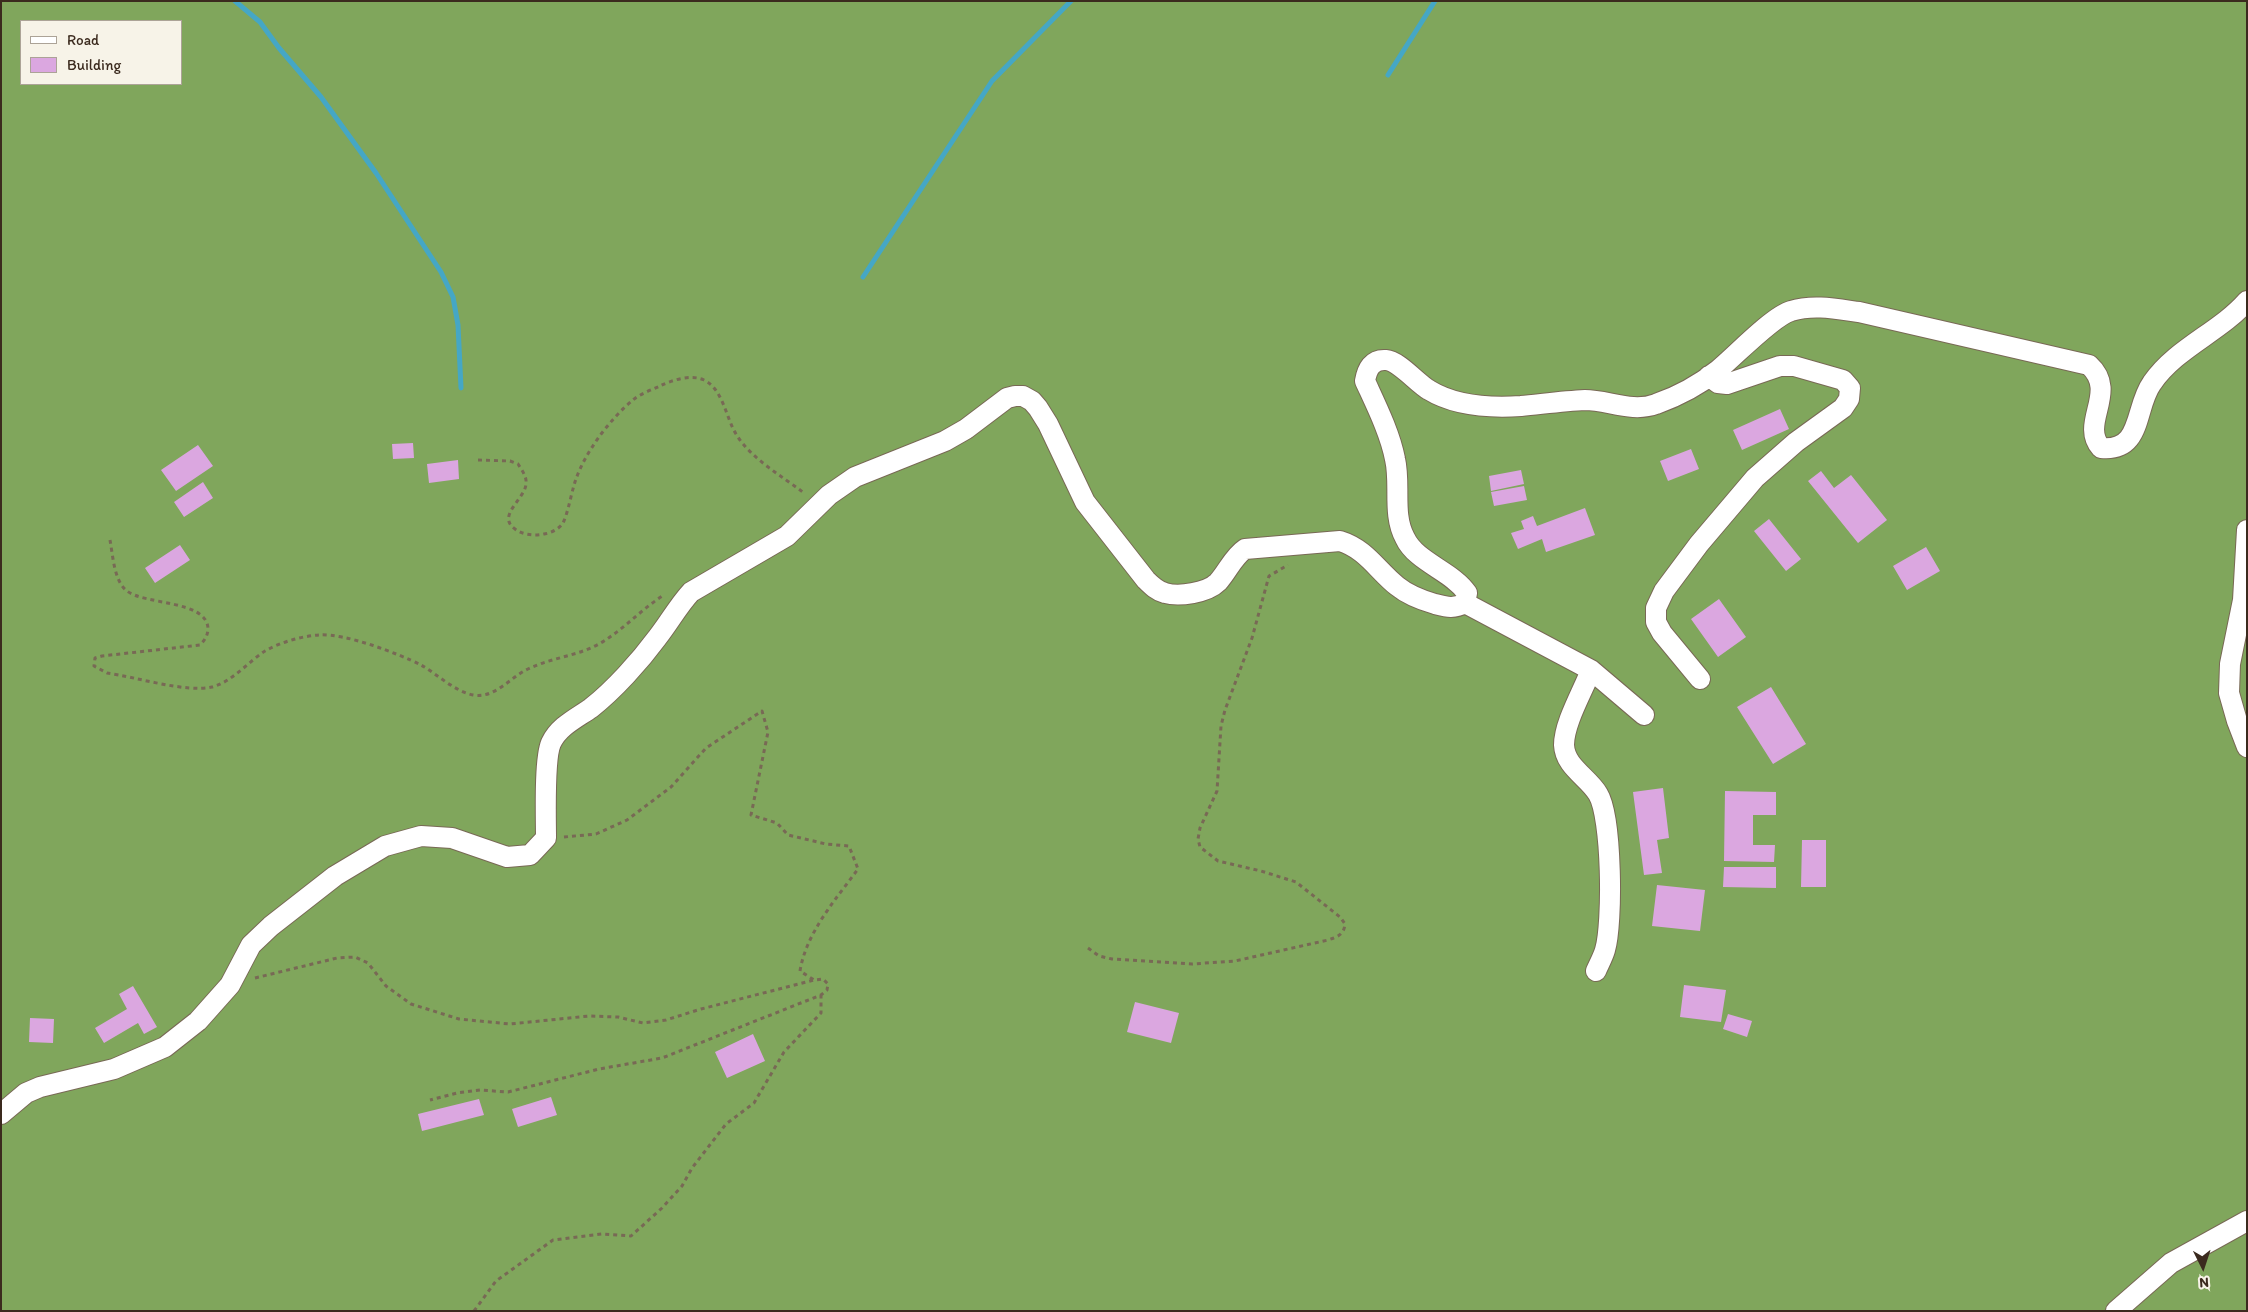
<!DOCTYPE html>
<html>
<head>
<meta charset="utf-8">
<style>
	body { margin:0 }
	#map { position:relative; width:2248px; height:1312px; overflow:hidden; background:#eadfbc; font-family:Itim,sans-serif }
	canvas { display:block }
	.frame { position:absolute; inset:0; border:2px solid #3b2a1e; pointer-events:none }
	.legend { position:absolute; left:20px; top:20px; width:162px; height:65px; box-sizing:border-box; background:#f7f3e8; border:1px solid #aca397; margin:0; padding:6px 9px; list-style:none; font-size:15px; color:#3b2a1e }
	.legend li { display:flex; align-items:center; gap:10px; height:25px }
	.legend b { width:25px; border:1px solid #aca397 }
	.north { position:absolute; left:2178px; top:1242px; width:50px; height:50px; -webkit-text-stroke:4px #f7f3e8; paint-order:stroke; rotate:176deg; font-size:14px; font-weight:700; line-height:20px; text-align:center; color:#3b2a1e }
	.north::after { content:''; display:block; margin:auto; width:18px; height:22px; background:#3b2a1e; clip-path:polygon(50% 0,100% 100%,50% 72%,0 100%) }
</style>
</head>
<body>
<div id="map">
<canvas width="2248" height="1312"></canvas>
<div class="frame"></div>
<ul class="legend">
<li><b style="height:6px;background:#fff"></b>Road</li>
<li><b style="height:14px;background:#dba7e0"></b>Building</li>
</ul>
<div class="north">N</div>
</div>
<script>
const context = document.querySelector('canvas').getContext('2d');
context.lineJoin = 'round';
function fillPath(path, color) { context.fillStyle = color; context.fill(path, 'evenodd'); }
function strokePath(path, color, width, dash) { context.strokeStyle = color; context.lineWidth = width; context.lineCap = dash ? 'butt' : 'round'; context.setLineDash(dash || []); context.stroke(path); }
fillPath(new Path2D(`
	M1,1h2246v1310h-2246zM21,21h160v63h-160z`), '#80a65c');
strokePath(new Path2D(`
	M235,1l25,21 19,26 42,49 55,76 65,99 12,25 5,28 3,63
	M1388,75l47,-74
	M863,277l129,-196 79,-80`), '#45a7c5', 5);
fillPath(new Path2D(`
	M1780,409l9,20 -47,21 -9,-20z
	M413,443l1,15 -21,1 -1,-15z
	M198,445l15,21 -37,25 -15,-21z
	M1691,449l8,20 -31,12 -8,-20z
	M458,460l1,19 -30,4 -2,-19z
	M1521,470l3,14 -33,7 -2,-15z
	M1821,471l13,17 17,-13 36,45 -29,23 -50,-62z
	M203,482l10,16 -29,19 -10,-15z
	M1524,486l3,14 -33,6 -3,-14z
	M1585,508l10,27 -49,17 -4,-13 -24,10 -7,-16 13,-4 -3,-8 12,-5 4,10z
	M1769,519l32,40 -15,12 -32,-40z
	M180,545l10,15 -35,23 -10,-15z
	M1926,547l14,24 -33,19 -14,-24z
	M1719,599l27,38 -28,20 -27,-38z
	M1771,687l35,57 -33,20 -36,-57z
	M1663,788l6,50 -12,2 5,33 -18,2 -11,-83z
	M1725,791l51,1v23h-23v30h22l-1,17 -50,-1z
	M1802,840h24v47h-25z
	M1724,867h52v21l-53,-1z
	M1657,885l48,5 -5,41 -48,-5z
	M1684,985l42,5 -5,32 -41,-5z
	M133,986l24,41 -13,7 -6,-11 -34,20 -9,-15 32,-19 -8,-15z
	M1135,1002l44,11 -8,30 -44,-11z
	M1728,1014l24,7 -5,16 -24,-8z
	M30,1018l24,1 -1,24 -24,-1z
	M753,1034l12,27 -38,17 -12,-26z
	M551,1097l6,18 -39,12 -6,-18z
	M479,1099l5,16 -62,16 -4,-17z`), '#dba7e0');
const minor = new Path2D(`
	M2247,530l-4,70 -13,64 -1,29 8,28 10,26
	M1465,603l126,67 53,45
	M1591,670c-8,21 -27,53 -27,75 1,22 24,32 34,49 14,23 15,129 7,156 -2,7 -6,14 -9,21
	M1700,679l-38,-46 -6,-11v-14l8,-17 35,-47 56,-66 41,-36 47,-34 6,-9 1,-11 -7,-8 -49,-14h-14l-53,18 -9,-1 -9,-7
	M1,1114l25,-21 14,-6 74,-18 51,-22 33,-26 32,-36 21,-40 20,-19 64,-50 50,-30 36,-10 31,2 55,19 23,-2 16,-17c0,-21 -2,-79 5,-95 8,-17 26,-25 40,-35 23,-18 49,-47 66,-70 12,-15 21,-32 34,-46l96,-56 42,-41 26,-18 90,-36 21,-12 41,-31 8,-2h8l9,5 6,7 10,16 37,78 61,78c6,6 11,11 19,13 14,4 42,0 53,-11 10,-11 15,-25 27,-33l95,-8c26,8 37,29 57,45 11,9 24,14 38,18 12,3 19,5 30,-1l2,-10c-15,-22 -51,-31 -62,-55 -13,-24 -4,-53 -10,-79 -5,-26 -19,-54 -30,-78 2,-12 7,-22 21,-21 13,1 31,23 43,30 26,16 62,18 92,16 21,-2 43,-5 64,-6 23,0 47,13 71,4 23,-8 43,-19 62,-34 17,-14 55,-54 73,-59 22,-7 46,-2 68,1l230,53c30,27 -10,58 12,83 42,4 33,-40 51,-65 24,-35 68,-51 95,-82
	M2116,1311l55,-48 76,-42`);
strokePath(minor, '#786955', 22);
strokePath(new Path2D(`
	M478,460l32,1 8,3c4,6 9,13 8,20 -1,15 -30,32 -11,45 8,6 19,7 29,5 7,-1 15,-5 19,-11 6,-13 8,-30 13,-44 10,-28 34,-60 57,-79 7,-6 18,-10 27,-14 12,-6 31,-12 44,-6 19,9 22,38 32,54 15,25 46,42 68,59
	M110,540c3,16 4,41 17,51 18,14 79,9 81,37 0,7 -3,12 -8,17l-98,11 -7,2 -1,8 13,7c29,4 79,20 105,14 20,-5 36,-25 53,-36 16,-9 37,-15 54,-16 26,-2 78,18 102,30 16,9 33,26 52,30 21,4 37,-17 53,-25 25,-13 55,-14 78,-29 22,-14 39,-33 60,-46
	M564,837l32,-3 31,-14 44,-33 35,-39 56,-37 6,21 -17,83 26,8 11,12 38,9 23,2 9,23c-22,30 -52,64 -58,102l14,9
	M1088,948l11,8 13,3 80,5 43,-3 93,-21c9,-3 16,-5 17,-16l-5,-7 -44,-35 -35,-11 -43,-10 -18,-14 -2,-8 2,-11 17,-37 4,-65 4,-16 27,-72 17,-62 19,-11
	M255,978l82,-20 18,-1 13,6 18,23 25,18 48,15 51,5 79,-8 29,1 25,6 23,-3 35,-11 113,-29 9,-1 5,5 -1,6 -6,5 -159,63 -63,11 -91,23 -28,-2 -23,3 -27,7
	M474,1311l22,-30 57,-41 49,-6 29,2 31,-28 20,-22 10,-18 34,-44 28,-21 30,-51 37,-39v-18`), '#786955', 3, [4, 4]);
strokePath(minor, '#fff', 20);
</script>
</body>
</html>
